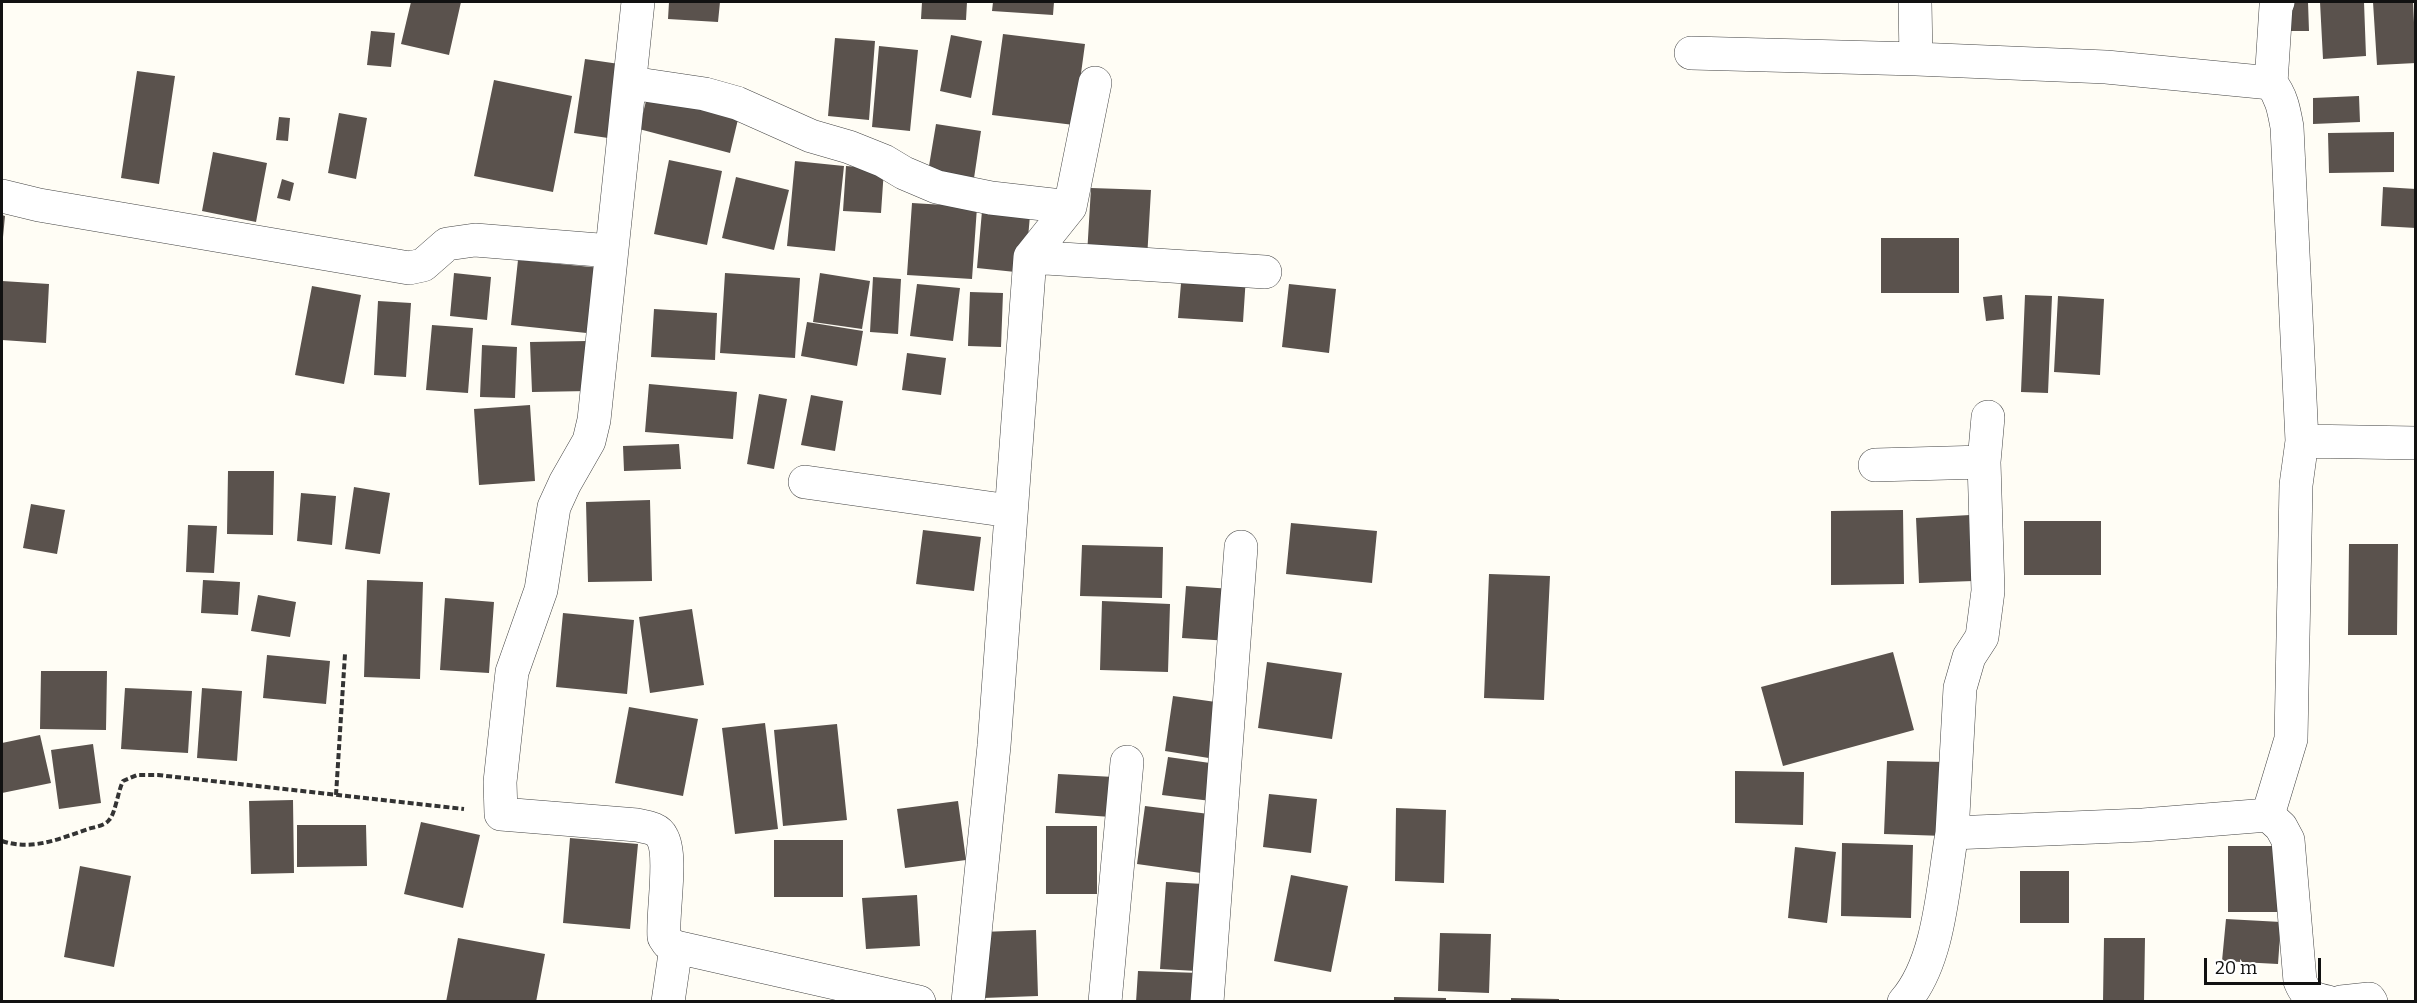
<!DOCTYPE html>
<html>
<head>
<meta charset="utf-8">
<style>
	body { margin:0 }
	#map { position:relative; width:2417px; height:1003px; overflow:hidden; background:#fffdf5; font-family:Bitter,serif }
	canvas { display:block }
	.frame { position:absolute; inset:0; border:3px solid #111; pointer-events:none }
	.scale { position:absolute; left:2204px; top:958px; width:117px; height:27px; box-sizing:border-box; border:3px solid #111; border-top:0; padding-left:8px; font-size:18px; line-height:21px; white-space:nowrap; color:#111; -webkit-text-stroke:4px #fff; paint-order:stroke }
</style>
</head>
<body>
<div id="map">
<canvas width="2417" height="1003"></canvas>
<div class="frame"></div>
<div class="scale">20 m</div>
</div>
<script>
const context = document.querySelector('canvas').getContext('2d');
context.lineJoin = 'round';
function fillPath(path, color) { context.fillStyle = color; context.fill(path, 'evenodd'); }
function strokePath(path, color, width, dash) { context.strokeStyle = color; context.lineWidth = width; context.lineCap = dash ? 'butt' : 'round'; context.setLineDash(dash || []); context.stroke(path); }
fillPath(new Path2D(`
	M411,2h50l-12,53 -48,-11z
	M669,2h51l-2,20 -50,-3z
	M922,2h45l-1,18 -45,-1z
	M993,2h61l-1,13 -61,-4z
	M2286,2h22l1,29h-22z
	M2320,2h44l2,54 -43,3z
	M2373,2h40l3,61 -39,2z
	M371,31l24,2 -4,34 -24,-2z
	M1003,34l82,10 -11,81 -82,-10z
	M951,35l31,6 -11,57 -31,-7z
	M835,38l40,3 -6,79 -41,-4z
	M879,46l39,4 -8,81 -38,-4z
	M585,59l41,6 -11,74 -41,-6z
	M137,71l38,5 -16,108 -38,-6z
	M494,80l78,16 -19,96 -79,-16z
	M649,89l91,22 -10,42 -91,-24z
	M2359,96l1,26 -47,2v-26z
	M339,113l28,5 -11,61 -28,-6z
	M279,117l11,1 -2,23 -12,-1z
	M936,124l45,7 -8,54 -46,-7z
	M2394,132v40l-65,1 -1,-40z
	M213,152l54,11 -11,59 -54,-11z
	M669,160l53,11 -15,74 -53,-11z
	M795,161l49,5 -9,85 -48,-5z
	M846,166l38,3 -3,44 -38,-2z
	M736,177l53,13 -15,60 -52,-12z
	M282,179l12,4 -4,18 -13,-3z
	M2383,187l33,2v39l-35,-2z
	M1091,188l60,2 -4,69 -60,-4z
	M912,203l65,4 -5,72 -65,-4z
	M982,211l48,4 -5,58 -48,-5z
	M2,215l3,1 -2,21h-1z
	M1881,238h78v55h-78z
	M518,260l84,8 -6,66 -85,-9z
	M1182,272l64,4 -3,46 -65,-4z
	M454,273l37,4 -4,43 -37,-4z
	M725,273l75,5 -5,80 -75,-5z
	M820,273l50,8 -8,48 -49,-7z
	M873,277l28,2 -3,55 -28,-2z
	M2,281l47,3 -3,59 -44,-3z
	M917,284l43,4 -7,53 -43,-5z
	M1289,284l47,5 -7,64 -47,-6z
	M312,286l49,9 -17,89 -49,-9z
	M970,292l33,1 -2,54 -33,-1z
	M2002,295l2,24 -18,2 -3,-24z
	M2025,295l27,1 -4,97 -27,-1z
	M2058,296l46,3 -4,76 -46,-3z
	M378,301l33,2 -5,74 -32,-2z
	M654,309l63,4 -2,47 -64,-3z
	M807,322l56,9 -6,35 -56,-10z
	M432,325l41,3 -5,65 -42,-3z
	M587,341l2,50 -57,1 -2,-50z
	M482,345l35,2 -2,51 -35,-1z
	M907,353l39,5 -5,37 -39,-5z
	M649,384l88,8 -4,47 -88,-7z
	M759,394l28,5 -13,70 -27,-5z
	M811,395l32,6 -8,50 -34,-6z
	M530,405l5,76 -56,4 -5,-76z
	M679,444l2,25 -57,2 -1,-25z
	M228,471h46l-1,64 -46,-1z
	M354,487l36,6 -10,61 -35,-5z
	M301,493l35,3 -4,49 -35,-4z
	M650,500l2,81 -64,1 -2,-80z
	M31,504l34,6 -8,44 -34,-6z
	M1903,510l1,74 -73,1v-74z
	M1970,515l3,66 -54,2 -3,-65z
	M2024,521h77v54h-77z
	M1291,523l86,8 -5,52 -86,-9z
	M188,525l29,1 -3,47 -28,-1z
	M923,530l58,7 -7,54 -58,-7z
	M2349,544h49l-1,91h-49z
	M1082,545l81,2 -1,51 -82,-2z
	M1489,574l61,2 -6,124 -60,-2z
	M203,580l37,2 -2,33 -37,-2z
	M367,580l56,2 -3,97 -56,-2z
	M1186,586l47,3 -3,52 -48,-3z
	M258,595l38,7 -6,35 -39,-6z
	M445,598l49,4 -5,71 -49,-3z
	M1102,601l68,3 -2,68 -68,-2z
	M692,609l12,76 -54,8 -11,-76z
	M563,613l71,7 -7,74 -71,-7z
	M1893,652l21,78 -131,36 -22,-79z
	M267,655l63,6 -4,43 -63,-6z
	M1267,662l75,11 -10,66 -74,-11z
	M41,671h66l-1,59 -66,-1z
	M125,688l67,3 -4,62 -67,-4z
	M202,688l40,3 -5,70 -40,-3z
	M1173,696l50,7 -8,56 -50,-8z
	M629,707l69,12 -15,77 -68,-13z
	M765,723l13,106 -43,5 -13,-106z
	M837,724l10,96 -64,6 -9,-96z
	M40,735l11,48 -49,10v-50z
	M93,744l8,59 -42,6 -8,-59z
	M1168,757l49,7 -6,37 -49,-6z
	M1887,761l60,1 -2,74 -61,-2z
	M1735,771l69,1 -1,53 -68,-2z
	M1058,774l56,3 -3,40 -56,-4z
	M1269,794l48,5 -6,54 -48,-6z
	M293,800l1,73 -43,1 -2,-73z
	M958,801l8,59 -61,8 -8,-59z
	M1145,806l64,8 -8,59 -64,-9z
	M1396,808l50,2 -2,73 -49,-2z
	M421,822l59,13 -17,73 -59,-14z
	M297,825h69l1,41 -70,1z
	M1046,826h51v68h-51z
	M570,838l68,6 -8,85 -67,-6z
	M774,840h69v57h-69z
	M1842,843l71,2 -2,73 -70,-2z
	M2228,846h57v66h-57z
	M1795,847l41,5 -9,71 -39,-5z
	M80,866l51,10 -17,91 -50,-10z
	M2020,871h49v52h-49z
	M1291,875l57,11 -17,86 -57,-11z
	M1166,882l38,2 -7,87 -37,-2z
	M917,895l3,51 -54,3 -4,-51z
	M2226,919l55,3 -3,42 -56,-3z
	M1036,930l2,66 -55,2 -2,-66z
	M1440,933l51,1 -2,59 -51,-2z
	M458,938l87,16 -9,48h-90z
	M2104,938h41l-1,64h-41z
	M1138,971l62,2 -2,29h-62z
	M1394,997l52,1v4h-52z
	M1511,998l48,1v3h-48z`), '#5a524d');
const minor = new Path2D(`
	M638,2l-44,418 -5,21 -24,42 -11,24 -13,83 -29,82 -12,110 1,32 136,11c9,2 21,3 25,12 11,18 0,76 2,100l4,6 8,4 243,55
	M1915,2l1,57
	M1691,53l225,6 190,8 165,16c11,14 13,28 16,44l15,314 -6,44 -5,254 -23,76 -125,10 -191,8c-9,51 -12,129 -48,169
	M631,83l74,11 32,9 74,33 38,11 35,14 20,12 33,14 54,11 79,9
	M2271,83l5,-77 2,-4
	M2,196l37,9 370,63 14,-3 24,-21 28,-4 136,11
	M1030,257l235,15
	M2302,441l114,2
	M1875,465l109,-3
	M805,482l205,29
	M2268,815l13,12 7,13 12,141c6,15 12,18 28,21
	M1952,833l8,-145 9,-31 13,-20 6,-46 -4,-129 4,-45
	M668,1002l8,-55
	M968,1002l26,-256 36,-489 40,-50 25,-124
	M1105,1002l22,-240
	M1207,1002l34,-455
	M2341,1002l28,-3 2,3`);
strokePath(minor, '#444', 34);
strokePath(new Path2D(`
	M336,795l9,-141
	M2,841c30,10 57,-2 86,-12 6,-2 17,-3 21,-9 6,-5 9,-29 14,-39l14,-6h21l306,34`), '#333', 4, [6, 3]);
strokePath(minor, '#fff', 33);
</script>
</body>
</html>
